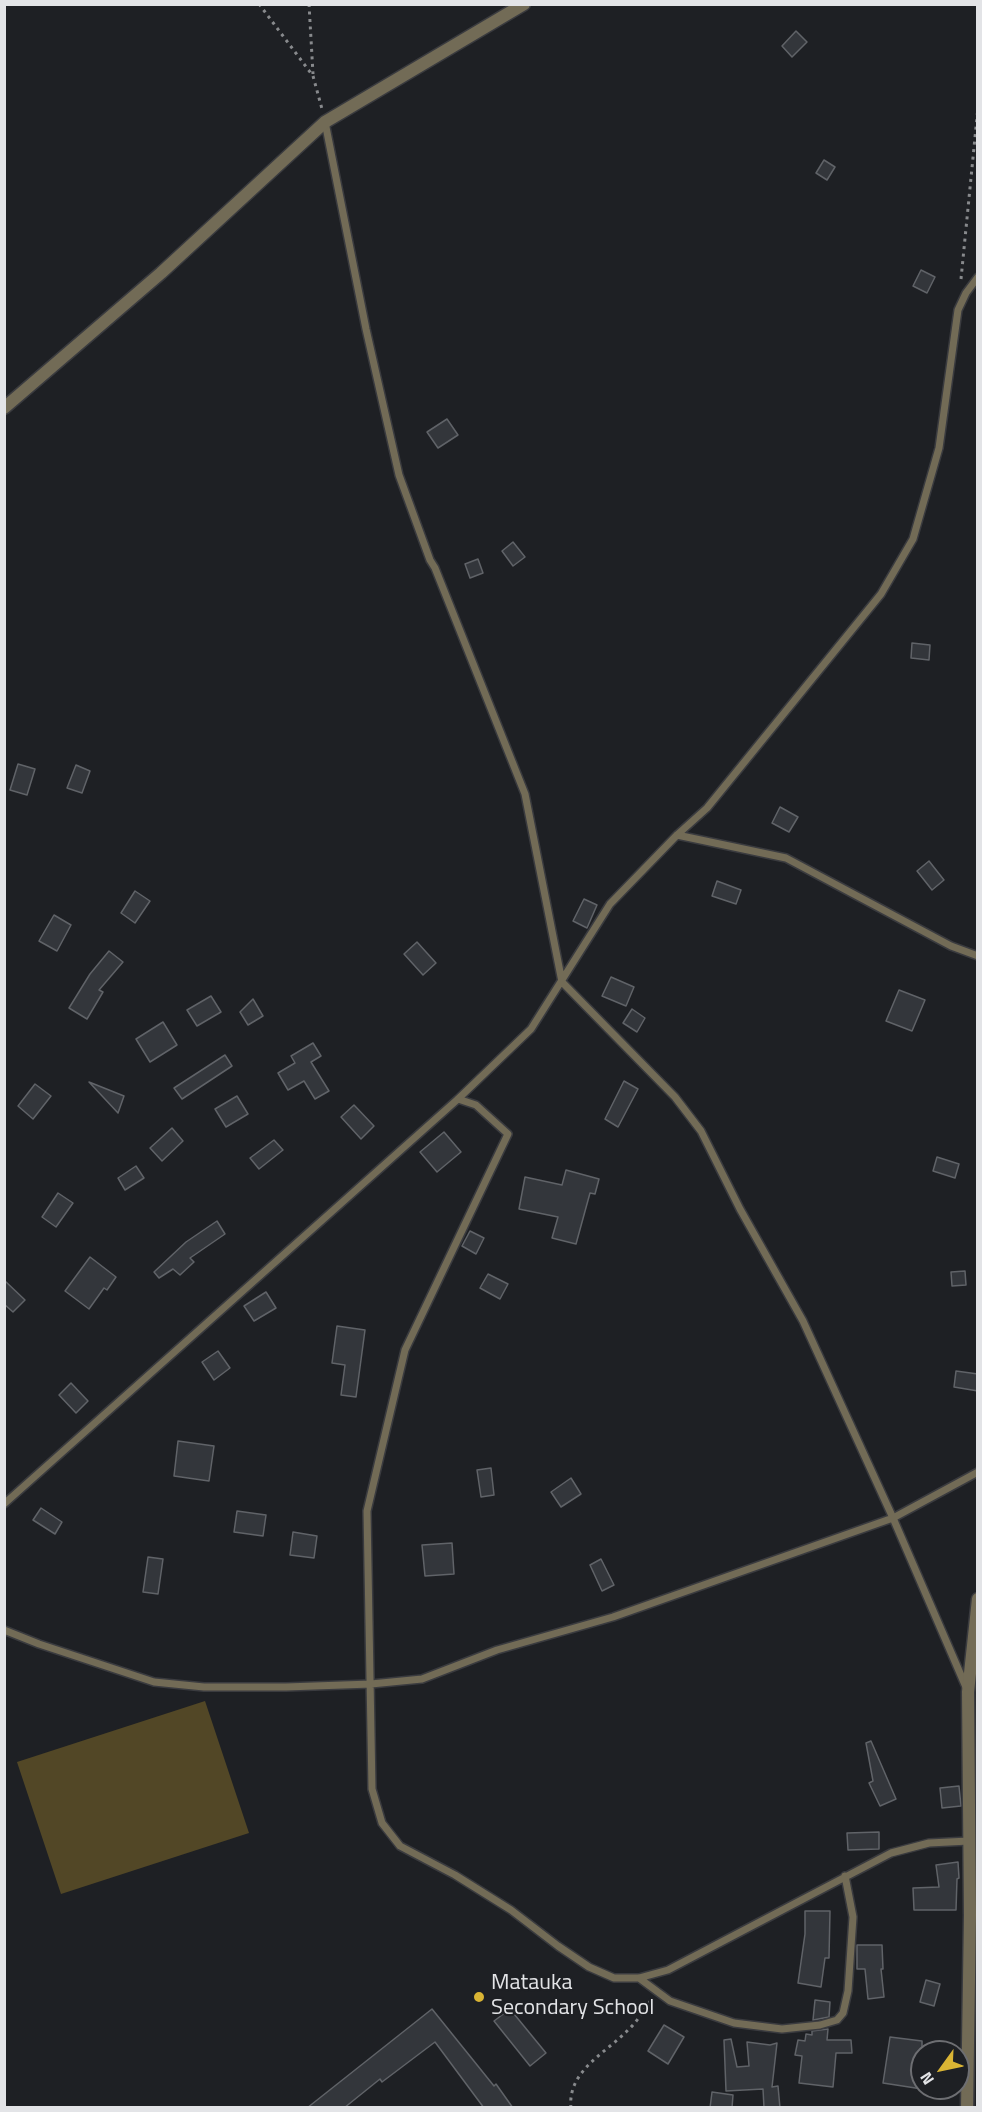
<!DOCTYPE html>
<html>
<head>
<meta charset="utf-8">
<style>
	body { margin:0 }
	#map { position:relative; width:982px; height:2112px; overflow:hidden; background:#1e2024; font-family:"Titillium Web",sans-serif }
	canvas { display:block }
	.frame { position:absolute; inset:0; border:6px solid #e3e4e7; pointer-events:none }
	.north { position:absolute; left:910px; top:2040px; width:60px; height:60px; box-sizing:border-box; background:#1e2024; border:2px solid #6d6e72; border-radius:50%; rotate:237deg; font-size:16px; font-weight:700; line-height:24px; text-align:center; color:#e3e4e7 }
	.north::after { content:''; display:block; margin:auto; width:21px; height:27px; background:#d9b434; clip-path:polygon(50% 0,100% 100%,50% 72%,0 100%) }
</style>
</head>
<body>
<div id="map">
<canvas width="982" height="2112"></canvas>
<div class="frame"></div>
<div class="north">N</div>
</div>
<script>
const context = document.querySelector('canvas').getContext('2d');
context.lineJoin = 'round';
function fillPath(path, color) { context.fillStyle = color; context.fill(path, 'evenodd'); }
function strokePath(path, color, width, dash) { context.strokeStyle = color; context.lineWidth = width; context.lineCap = dash ? 'butt' : 'round'; context.setLineDash(dash || []); context.stroke(path); }
function label(font, color, halo, rows, align = 'center') {
  context.font = font + ' "Titillium Web",sans-serif'; context.lineWidth = 4.5; context.setLineDash([]); context.textBaseline = 'middle'; context.strokeStyle = halo; context.fillStyle = color; for (const [text, x, y, turn = 0] of rows) {
    context.save(); context.translate(x, y); context.rotate((+turn || 0) * Math.PI / 180); context.textAlign = isNaN(turn) ? turn : align; if (halo) context.strokeText(text, 0, 0); context.fillText(text, 0, 0); context.restore();
  }
}
fillPath(new Path2D(`
	M205,1701l44,132 -188,61 -44,-132z`), '#524726');
const building = new Path2D(`
	M796,31l11,11 -15,15 -10,-11z
	M824,160l11,7 -8,13 -11,-7z
	M921,270l14,7 -8,16 -14,-7z
	M447,419l11,16 -20,13 -11,-16z
	M513,542l12,15 -12,9 -11,-15z
	M478,559l5,14 -13,5 -5,-14z
	M912,643l18,2 -1,15 -18,-2z
	M18,764l17,5 -8,26 -17,-5z
	M76,765l14,6 -8,22 -15,-5z
	M780,807l18,10 -9,15 -17,-9z
	M929,861l15,19 -12,10 -15,-19z
	M717,881l24,9 -5,14 -24,-8z
	M135,891l15,10 -15,22 -14,-10z
	M584,899l13,6 -10,23 -14,-7z
	M54,915l17,10 -14,26 -18,-10z
	M417,942l19,21 -13,12 -19,-21z
	M109,951l14,11 -24,28 4,2 -16,27 -18,-11 21,-34z
	M611,977l23,10 -8,19 -24,-10z
	M899,990l26,10 -13,31 -26,-10z
	M211,996l10,16 -24,14 -10,-16z
	M253,999l10,17 -15,9 -8,-13z
	M632,1009l13,9 -8,14 -14,-9z
	M163,1022l14,23 -27,17 -14,-23z
	M313,1043l8,13 -10,6 18,29 -14,8 -11,-18 -16,9 -10,-17 17,-10 -4,-7z
	M225,1055l7,11 -50,33 -8,-11z
	M624,1081l14,8 -20,38 -13,-8z
	M89,1082l35,14 -6,17z
	M35,1084l16,12 -18,23 -15,-13z
	M237,1096l11,18 -22,13 -11,-18z
	M354,1105l20,21 -13,13 -20,-22z
	M172,1128l11,13 -21,20 -12,-13z
	M444,1132l17,20 -24,20 -17,-20z
	M274,1140l9,10 -24,19 -9,-11z
	M937,1157l22,7 -4,14 -22,-7z
	M136,1166l8,12 -19,12 -7,-12z
	M566,1170l33,9 -4,15 -5,-1 -14,51 -24,-6 6,-21 -39,-8 6,-32 37,8z
	M58,1193l15,10 -17,24 -14,-10z
	M217,1221l8,13 -35,24 4,4 -14,13 -7,-6 -14,9 -5,-6 32,-30z
	M470,1231l14,7 -8,16 -14,-8z
	M90,1257l26,20 -9,13 -3,-2 -15,21 -24,-18z
	M965,1271l1,14 -14,1 -1,-14z
	M488,1274l20,10 -8,15 -20,-11z
	M4,1280l21,20 -12,12 -9,-8z
	M266,1292l10,16 -22,13 -10,-15z
	M337,1326l28,4 -9,67 -15,-2 4,-30 -13,-2z
	M218,1351l12,17 -16,12 -12,-18z
	M956,1371l22,3v17l-24,-4z
	M71,1383l17,18 -12,12 -17,-18z
	M178,1441l36,5 -5,35 -35,-5z
	M491,1468l3,27 -13,2 -4,-27z
	M571,1478l10,16 -20,13 -10,-15z
	M41,1508l21,14 -7,12 -22,-14z
	M237,1511l29,4 -3,21 -29,-4z
	M293,1532l24,4 -3,22 -24,-3z
	M452,1543l2,31 -29,2 -3,-31z
	M148,1557l15,2 -5,35 -15,-2z
	M601,1559l13,26 -12,6 -12,-26z
	M871,1741l25,58 -16,7 -11,-23 4,-2 -7,-38z
	M959,1786l2,20 -19,2 -2,-20z
	M879,1832v17l-31,1 -1,-17z
	M958,1862l1,16 -2,1 -1,31h-42l-1,-22 26,-1 -3,-22z
	M805,1911h25l-1,47h-4l-4,29 -23,-4 7,-49z
	M857,1945h25l1,24h-2l3,28 -16,2 -3,-30h-8z
	M926,1980l14,4 -6,22 -14,-4z
	M815,2000l15,2 -1,15 -16,3z
	M432,2009l62,77 2,-2 17,24h-29l-49,-66 -53,40 -2,-3 -36,29h-37z
	M510,2009l36,44 -16,13 -36,-45z
	M664,2025l20,12 -16,27 -20,-13z
	M828,2029l-1,11h24l1,13h-16l-3,34 -34,-4 3,-27 -7,-1 3,-15 7,1 1,-7 6,1v-4z
	M890,2037l32,4v48l-39,-6z
	M731,2039l6,28 12,-1 -2,-24 23,3 7,-2 -5,44 6,-1 2,22h-16l-1,-19 -37,2 -2,-51z
	M712,2092l21,3 -1,13h-22z`);
fillPath(building, '#33363b');
strokePath(building, '#606368', 1.5);
const lane = new Path2D(`
	M325,122l41,207 33,146 31,85 5,8 90,226 37,188 113,115 26,34 39,78 63,112 90,197 73,169
	M677,835l109,23 165,88 27,10
	M458,1099l18,6 32,29 -103,216 -38,161 5,278 10,34 18,23 55,29 56,35 47,36 31,21 25,11h25l29,-8 223,-117 38,-10 40,-2
	M4,1504l454,-405 73,-70 79,-125 67,-69 30,-27 174,-214 32,-55 26,-91 19,-138 8,-17 12,-16
	M4,1630l35,14 115,38 50,5h82l85,-3 51,-5 75,-29 116,-33 280,-99 85,-46
	M639,1978l31,23 64,22 48,6 38,-4 17,-5 6,-7 5,-22 5,-74 -8,-41`);
const street = new Path2D(`
	M4,408l157,-135 164,-151 199,-118
	M967,2108l3,-193 -2,-223 10,-93`);
strokePath(lane, '#3a3b3f', 10);
strokePath(street, '#3a3b3f', 15);
strokePath(new Path2D(`
	M259,4l54,72 9,33
	M309,4l4,70
	M961,279l17,-172
	M571,2108c-4,-37 35,-55 57,-78 9,-8 16,-20 23,-30`), '#888a8d', 3, [3, 4.5]);
strokePath(lane, '#726b56', 7);
strokePath(street, '#726b56', 12);
for (const [x, y, r, color] of [
	[479,1997,6,"#d9b434"]
]) { const dot = new Path2D(); dot.arc(x, y, r, 0, 2 * Math.PI); context.fillStyle = color; context.fill(dot); strokePath(dot, '#1e2024', 2); }
label('22px', '#e3e4e7', '#1e2024', [
	["Matauka",491,1984],
	["Secondary School",491,2009]
], 'left');
</script>
</body>
</html>
